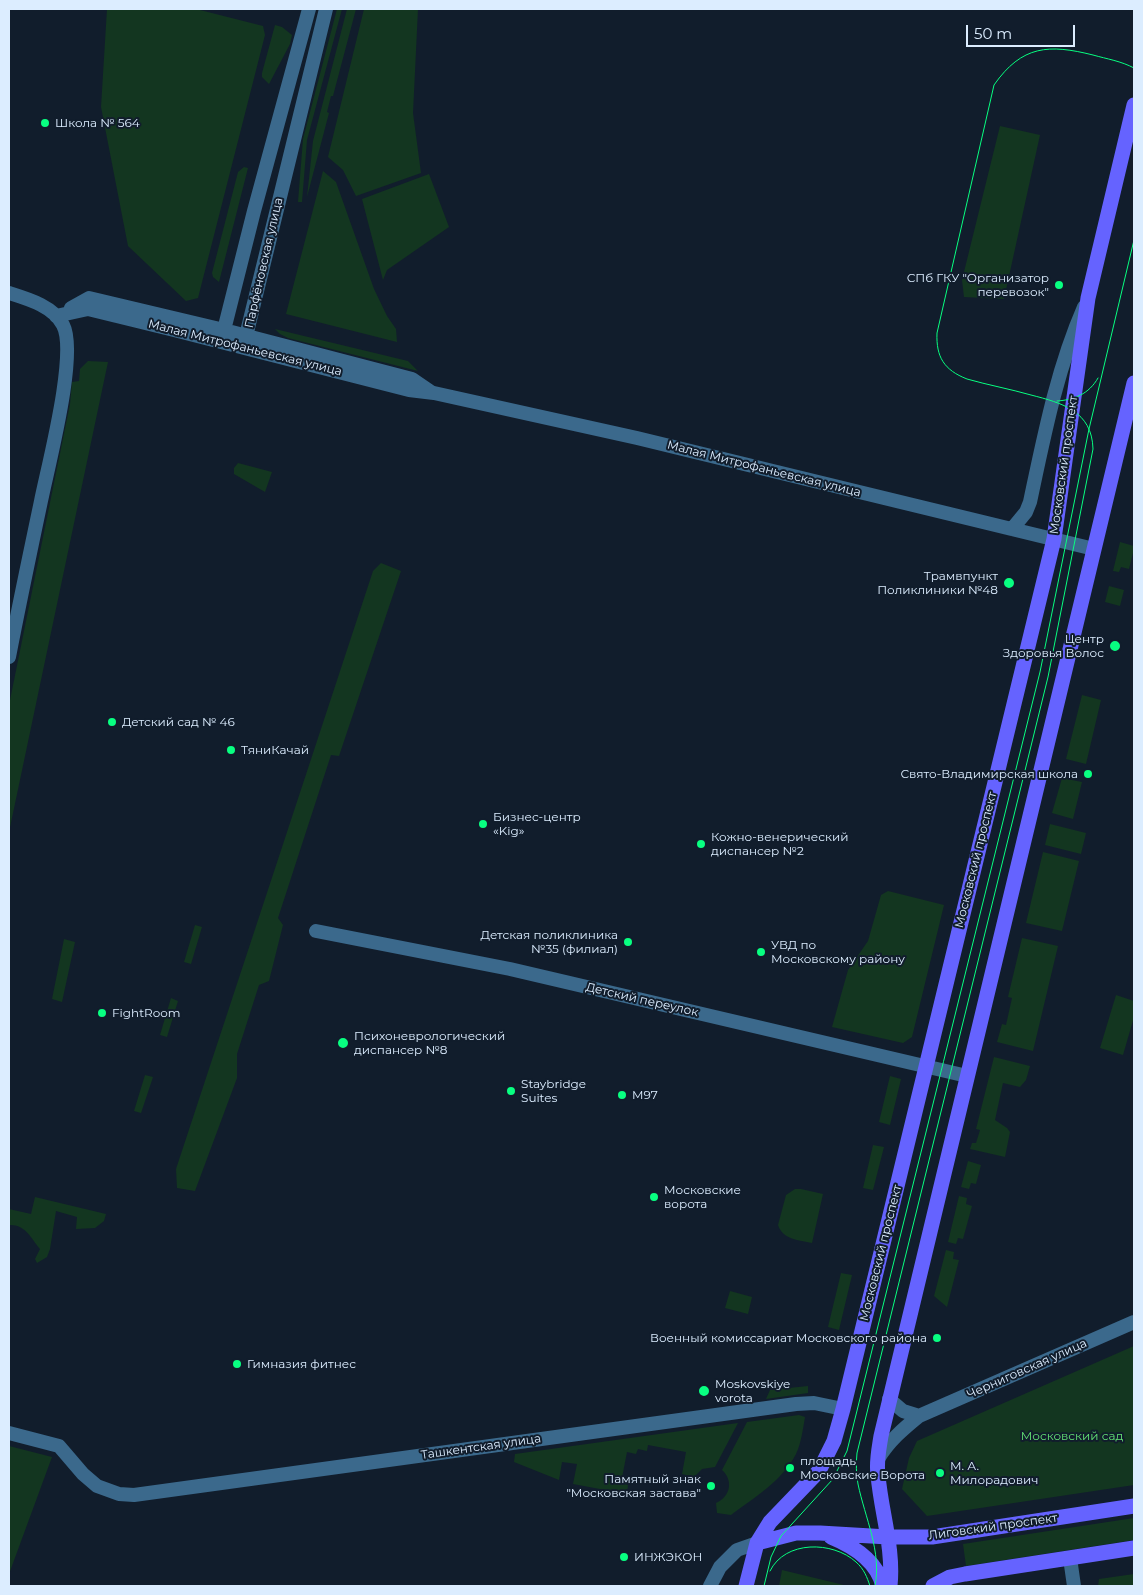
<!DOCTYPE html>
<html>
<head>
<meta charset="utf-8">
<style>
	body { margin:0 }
	#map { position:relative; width:1143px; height:1595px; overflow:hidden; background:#111d2c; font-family:Montserrat,sans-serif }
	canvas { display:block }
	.frame { position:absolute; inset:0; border:10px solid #dcedff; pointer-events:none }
	.scale { position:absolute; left:966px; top:25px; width:109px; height:22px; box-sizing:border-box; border:2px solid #dcedff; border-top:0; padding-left:6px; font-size:15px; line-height:18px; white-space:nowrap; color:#dcedff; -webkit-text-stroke:4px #111d2c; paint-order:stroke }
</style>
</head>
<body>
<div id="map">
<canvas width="1143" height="1595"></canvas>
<div class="frame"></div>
<div class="scale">50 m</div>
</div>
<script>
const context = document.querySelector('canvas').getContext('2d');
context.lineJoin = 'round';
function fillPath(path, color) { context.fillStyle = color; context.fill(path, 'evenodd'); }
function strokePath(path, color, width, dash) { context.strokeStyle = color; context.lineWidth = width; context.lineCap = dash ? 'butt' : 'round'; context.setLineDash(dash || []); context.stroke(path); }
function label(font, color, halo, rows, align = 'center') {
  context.font = font + ' Montserrat,sans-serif'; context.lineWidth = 4; context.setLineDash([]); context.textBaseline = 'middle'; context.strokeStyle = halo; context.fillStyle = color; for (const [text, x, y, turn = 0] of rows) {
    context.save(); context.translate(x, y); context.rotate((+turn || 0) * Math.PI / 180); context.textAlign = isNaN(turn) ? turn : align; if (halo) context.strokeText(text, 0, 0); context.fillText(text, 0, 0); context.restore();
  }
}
fillPath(new Path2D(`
	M107,9h89l67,17 2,9 -67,263 -12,3 -58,-55 -27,-139z
	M337,9h5l-35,131 -5,62h-4l5,-63z
	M347,9h9l-23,87h-2l-4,16 2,1 -22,84 6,-56z
	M364,9h54l-5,104 8,60 -65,23 -13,-26 -15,-13z
	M275,25l7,2 10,8 -2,9 -21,40 -7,-7v-4z
	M1000,126l40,9 -36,164 -40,-2 -2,-17z
	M244,167l4,1 -29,114 -6,-5 -1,-4 26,-101z
	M323,171l13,11 38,107 13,27 9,13 1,13 -111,-28z
	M429,174l20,53 -62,43 -4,10 -21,-81z
	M275,329l133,32 10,10 -130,-33 -8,-4z
	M88,361l20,1 -99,470v-127l61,-301 2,-22 7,-1 1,-12z
	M238,463l34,9 -7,20 -31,-18v-6z
	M1120,542l14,4v3l-5,20 -8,-2 -2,5 -6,-1z
	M381,563l20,8 -62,185 -8,-1 -53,163 5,7 -14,56 -10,4 -22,69v24l-42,113 -18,-3 -1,-19 197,-598z
	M1109,586l15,4 -4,16 -15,-4z
	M1082,695l19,5 -15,64 -20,-5z
	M1062,778l20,4 -9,37 -21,-6z
	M1050,824l36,9 -5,21 -36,-9z
	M1043,852l36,9 -17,70 -36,-8z
	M888,891l56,14 -32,132 -9,6 -71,-16 16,-57 20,-29 13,-46z
	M195,925l7,2 -11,37 -7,-2z
	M1022,938l36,8 -25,105 -36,-9 5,-18 4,1 6,-27 -4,-1z
	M64,939l11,3 -13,60 -10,-3z
	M1116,995l18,6v16l-11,38 -23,-7z
	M171,998l7,3 -11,36 -7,-2z
	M994,1057l36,9 -4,14 -6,7 -17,-4 -8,37 12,8 3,4 -5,25 -35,-8 2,-6h4l4,-13 -4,-1z
	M145,1075l8,2 -12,36 -7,-2z
	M890,1076l11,3 -11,46 -11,-3z
	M873,1145l11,2 -11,43 -10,-2z
	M968,1161l13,4 -5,19 -5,-1 -2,6 -8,-2z
	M795,1189h6l22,5 -11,49c-13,-3 -29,-3 -34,-18l8,-30z
	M959,1196l8,2 -1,6 6,2 -9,33 -5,-1 -2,6 -8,-2z
	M35,1197l71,17 -2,7 -9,7 -19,1 1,-12 -21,-6 -6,38 -3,8 -10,6 -2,-4 5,-10c-9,-11 -15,-25 -31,-24v-16l22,5z
	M946,1250l8,2 -1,7 6,1 -12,47 -13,-11z
	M841,1273l11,2 -13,55 -11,-3z
	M730,1291l22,6 -4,17 -23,-6z
	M1134,1346v139l-207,31 -25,-27 7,-31 8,-17z
	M808,1386v7l-42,6 4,-9z
	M799,1415l6,2c-2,12 -4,27 -9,37 -14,27 -42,44 -65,61l-14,-2 -1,-10c14,-6 18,-22 6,-33l25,-48z
	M738,1423l-23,44 -13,2 -8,8 -12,-3 4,-22 -38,-7 -1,6 -9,-2 -2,5 -9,-2 -6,31 7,2 -1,9 -54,-10 4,-20 -15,-2 -3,18 -45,-18 1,-8z
	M9,1446l43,11 -43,117z
	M1134,1518v22l-168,26 -3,-22z
	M782,1570l66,16h-69z
	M1134,1574v12h-36l1,-7z`), '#133620');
strokePath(new Path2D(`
	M9,293c19,6 44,13 54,32 15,28 -15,141 -22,176 -11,52 -22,104 -32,156
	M71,308l18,-10 135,32 188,49 19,13
	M56,316l32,-7 86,21 235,60 25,3 203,45 457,111
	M229,338l-5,-8 30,-119 55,-202
	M239,342l7,-6 80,-327
	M1012,529l14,-17 4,-10c14,-66 27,-133 54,-195
	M316,931l194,38 457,107
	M889,1399l14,12 16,5
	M9,1433l50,13 24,28 14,12 22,8 15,1 662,-91 18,-1 29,6
	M878,1459c11,-18 25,-30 41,-43l215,-94
	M1070,1558l4,28
	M710,1586l10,-19 17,-17 20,-7`), '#3b698c', 14);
strokePath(new Path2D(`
	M831,1537c22,9 46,24 52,49
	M757,1543l39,-10h24l68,4h44l202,-31
	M746,1586l11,-43 13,-21 49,-51 15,-30 9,-32 211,-870 34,-241 46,-193
	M890,1586c4,-38 -9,-74 -12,-111 -2,-13 1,-26 3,-39l253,-1053
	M933,1586l17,-9 15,-3 169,-26`), '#6563ff', 15);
strokePath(new Path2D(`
	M1057,401c17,-1 32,-7 41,-23
	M770,1571c15,-31 63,-30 86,-9 8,7 11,15 14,24
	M764,1586l7,-29 10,-21 52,-57 14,-28 193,-779 49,-243 45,-189
	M875,1586c7,-34 -10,-68 -17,-102 -2,-10 -2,-21 -1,-31l191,-776 45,-228c-1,-38 -31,-46 -62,-54 -21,-6 -43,-10 -64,-16 -23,-9 -31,-22 -30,-46l57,-248c28,-40 55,-41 99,-30 14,4 28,6 41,13`), '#08ff81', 1);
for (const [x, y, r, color] of [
	[45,123,5,"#08ff81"],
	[1059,285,5,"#08ff81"],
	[1009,583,6,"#08ff81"],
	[1115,646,6,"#08ff81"],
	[112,722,5,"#08ff81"],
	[231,750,5,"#08ff81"],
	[1088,774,5,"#08ff81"],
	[483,824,5,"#08ff81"],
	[701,844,5,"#08ff81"],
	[628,942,5,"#08ff81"],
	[761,952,5,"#08ff81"],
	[102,1013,5,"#08ff81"],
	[343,1043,6,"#08ff81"],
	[511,1091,5,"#08ff81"],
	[622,1095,5,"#08ff81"],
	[654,1197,5,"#08ff81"],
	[937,1338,5,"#08ff81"],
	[237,1364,5,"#08ff81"],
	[704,1391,6,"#08ff81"],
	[790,1468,5,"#08ff81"],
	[940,1473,5,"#08ff81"],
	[711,1486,5,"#08ff81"],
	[624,1557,5,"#08ff81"]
]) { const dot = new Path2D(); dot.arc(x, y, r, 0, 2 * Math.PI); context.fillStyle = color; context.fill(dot); strokePath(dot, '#111d2c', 2); }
label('12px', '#dcedff', '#111d2c', [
	["Школа № 564",55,123],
	["СПб ГКУ \"Организатор",1049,278,"right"],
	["перевозок\"",1049,292,"right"],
	["Трамвпункт",998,576,"right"],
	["Поликлиники №48",998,590,"right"],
	["Центр",1104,639,"right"],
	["Здоровья Волос",1104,653,"right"],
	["Детский сад № 46",122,722],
	["ТяниКачай",241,750],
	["Свято-Владимирская школа",1078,774,"right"],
	["Бизнес-центр",493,817],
	["«Kig»",493,831],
	["Кожно-венерический",711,837],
	["диспансер №2",711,851],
	["Детская поликлиника",618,935,"right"],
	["№35 (филиал)",618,949,"right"],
	["УВД по",771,945],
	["Московскому району",771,959],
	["FightRoom",112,1013],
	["Психоневрологический",354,1036],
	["диспансер №8",354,1050],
	["Staybridge",521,1084],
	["Suites",521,1098],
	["M97",632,1095],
	["Московские",664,1190],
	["ворота",664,1204],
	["Военный комиссариат Московского района",927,1338,"right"],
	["Гимназия фитнес",247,1364],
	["Moskovskiye",715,1384],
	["vorota",715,1398],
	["площадь",800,1461],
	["Московские Ворота",800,1475],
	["М. А.",950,1466],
	["Милорадович",950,1480],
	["Памятный знак",701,1479,"right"],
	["\"Московская застава\"",701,1493,"right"],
	["ИНЖЭКОН",634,1557]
], 'left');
label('12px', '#dcedff', '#111d2c', [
	["Парфёновская улица",264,263,-77],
	["Малая Митрофаньевская улица",245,348,14],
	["Московский проспект",1064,465,-82],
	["Малая Митрофаньевская улица",764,469,14],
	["Московский проспект",976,860,-76],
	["Детский переулок",642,1000,13],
	["Московский проспект",881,1253,-76],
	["Черниговская улица",1027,1369,-24],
	["Ташкентская улица",481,1447,-8],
	["Лиговский проспект",993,1527,-8]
]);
label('12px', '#63e375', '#111d2c', [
	["Московский сад",1072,1436]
]);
</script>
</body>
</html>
